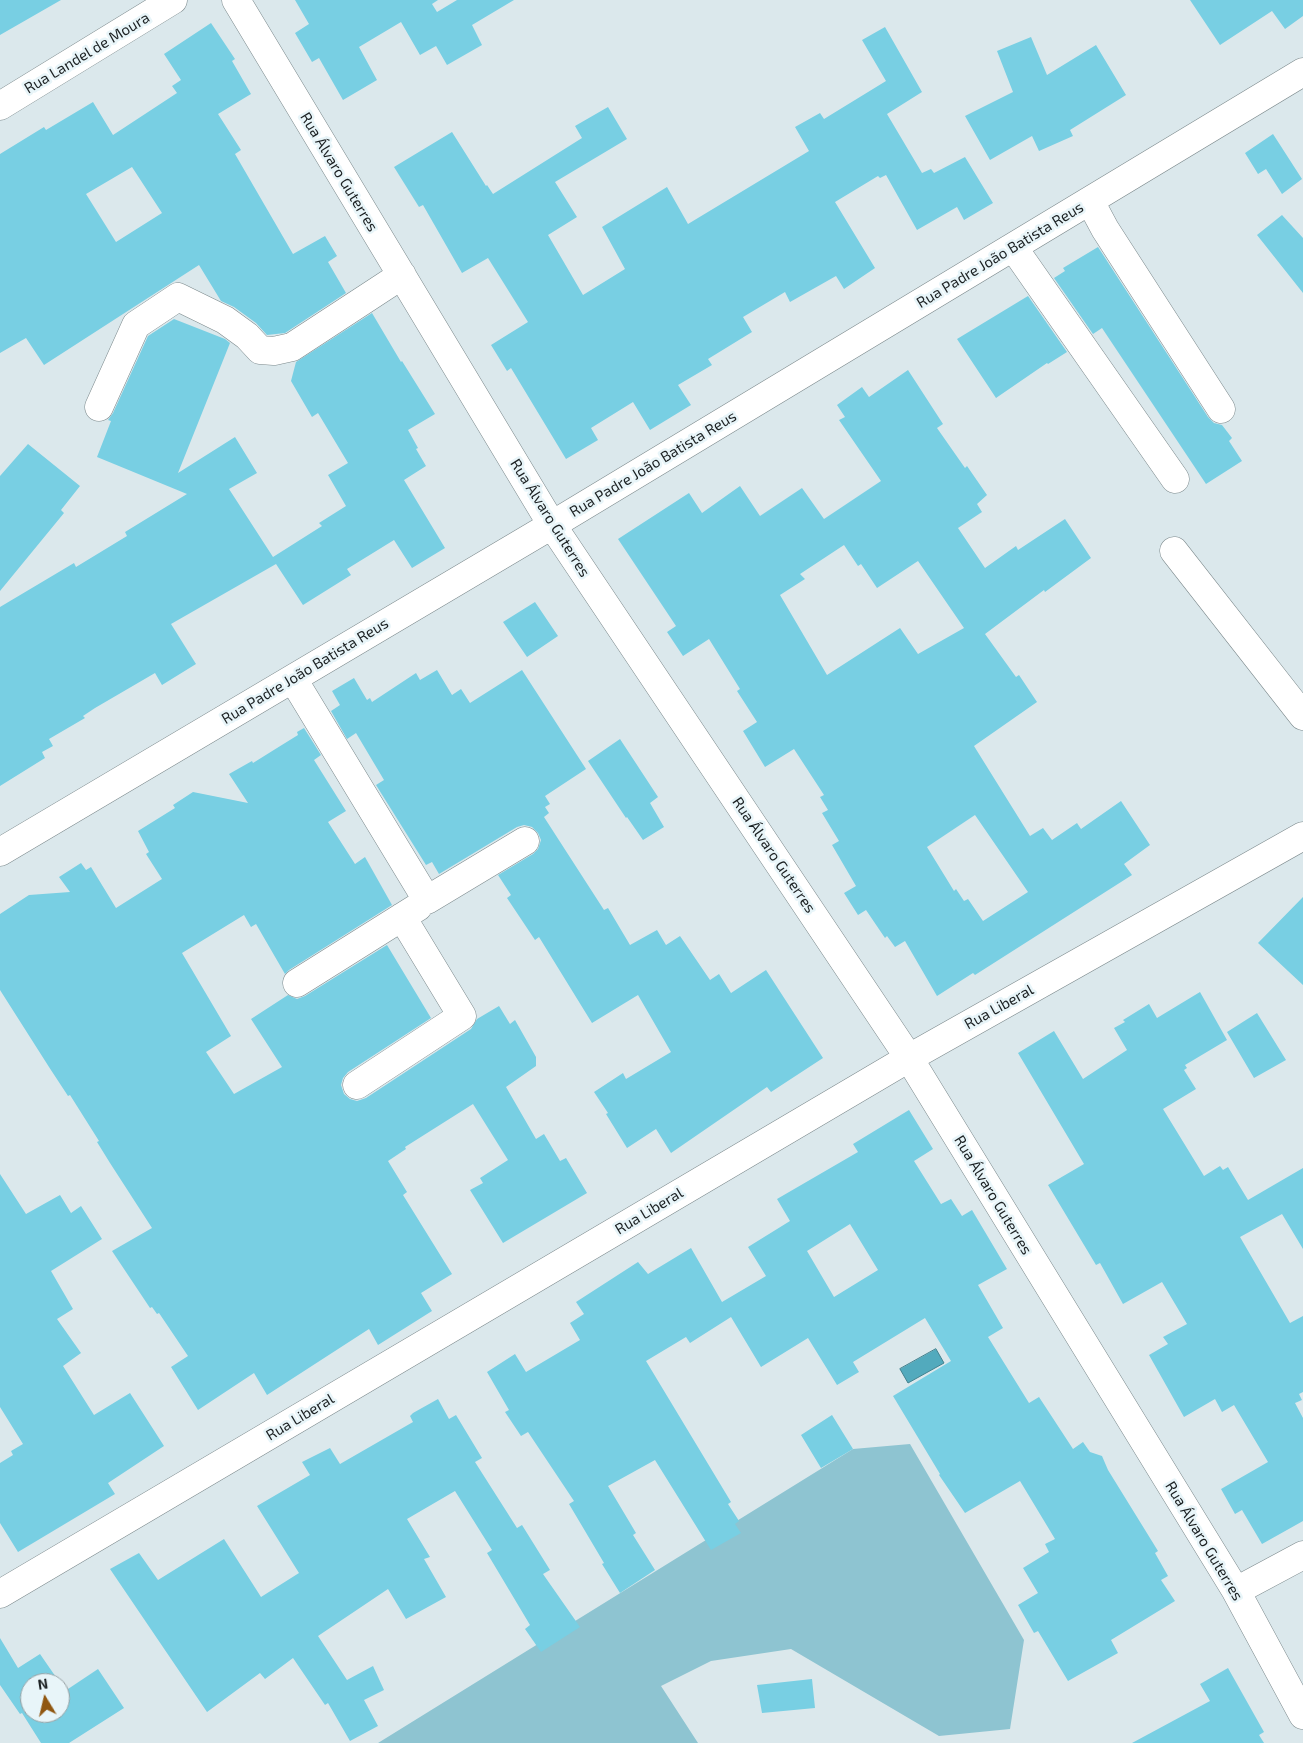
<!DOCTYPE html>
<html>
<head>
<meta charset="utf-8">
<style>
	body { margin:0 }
	#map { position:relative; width:1303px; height:1743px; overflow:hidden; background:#dbe8ec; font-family:"Exo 2",sans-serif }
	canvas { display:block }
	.north { position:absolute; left:20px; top:1673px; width:50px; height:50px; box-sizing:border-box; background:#e8f5f9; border:1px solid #96a0a3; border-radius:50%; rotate:351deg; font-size:14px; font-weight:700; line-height:20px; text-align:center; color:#1b2022 }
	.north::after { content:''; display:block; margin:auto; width:18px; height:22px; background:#905711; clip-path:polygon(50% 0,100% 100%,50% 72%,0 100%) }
</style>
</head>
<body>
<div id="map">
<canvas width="1303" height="1743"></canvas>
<div class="north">N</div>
</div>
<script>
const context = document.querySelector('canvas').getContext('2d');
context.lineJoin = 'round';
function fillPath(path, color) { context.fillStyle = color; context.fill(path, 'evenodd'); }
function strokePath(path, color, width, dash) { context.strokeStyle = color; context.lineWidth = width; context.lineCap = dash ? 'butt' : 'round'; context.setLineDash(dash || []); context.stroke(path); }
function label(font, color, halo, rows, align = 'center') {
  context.font = font + ' "Exo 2",sans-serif'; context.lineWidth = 5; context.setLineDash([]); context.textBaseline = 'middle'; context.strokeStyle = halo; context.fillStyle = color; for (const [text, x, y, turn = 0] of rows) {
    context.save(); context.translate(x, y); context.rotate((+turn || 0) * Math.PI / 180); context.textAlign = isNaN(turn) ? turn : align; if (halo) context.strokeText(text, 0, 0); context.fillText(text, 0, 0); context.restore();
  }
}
fillPath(new Path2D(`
	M910,1444l114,196 -14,89 -71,7 -148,-87 -80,12 -50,25 37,57h-320l475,-294z`), '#8ec4d1');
const water = new Path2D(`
	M936,1349l8,14 -36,20 -8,-14z`);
fillPath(water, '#52aabd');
strokePath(water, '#42818e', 1);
fillPath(new Path2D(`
	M0,0h61l-61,35z
	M295,0h143l-6,4 5,8 20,-12h57l-42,25 10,20 -35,20 -11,-19 -16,9 -19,-33 -42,25 18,33 -34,20 -24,-42 -7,4 -17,-29 14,-9z
	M1190,0h113v16l-18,13 -13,-18 -52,34z
	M211,23l24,36 -3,2 19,33 -33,20 23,36 -6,4 58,100 32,-18 12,20 -9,6 18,31 -61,40 -18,2 -11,-12 -22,-16 -13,-6 -22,-36 -155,100 -18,-27 -26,15v-199l44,-27 2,3 47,-28 20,33 64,-42 -5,-7 9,-6 -17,-26zM132,167l30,46 -46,29 -30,-48z
	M885,27l37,65 -35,22 35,59 9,-4 3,4 31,-16 28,46 -29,17 -7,-13 -40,23 -31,-55 -6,3 -2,-2 -43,26 40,66 -31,21 -8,-13 -46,26 -5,-10 -42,25 9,15 -44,27 4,6 -34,20 13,20 -41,25 -17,-28 -42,26 7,12 -32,19 -55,-91 -4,3 -16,-26 37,-23 -40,-64 -26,15 -39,-68 -4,2 -25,-40 58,-35 34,54 1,-1 6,9 89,-56 -7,-12 33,-19 19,32 -72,43 22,35 -29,18 35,60 42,-26 -23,-42 65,-40 21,37 121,-73 -14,-24 25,-14 4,6 62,-38 -24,-41z
	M1031,37l16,38 49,-30 30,50 -56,35 3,6 -34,15 -7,-15 -42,24 -25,-44 48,-24 -16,-41z
	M1273,134l29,45 -20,15 -16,-25 -8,5 -13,-21z
	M1282,215l21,23v55l-46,-58z
	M1098,247l110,170 6,6 8,2 10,13 -3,3 13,20 -36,23 -104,-156 -9,6 -39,-56 11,-7 -2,-3z
	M1028,296l39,56 -19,12 -1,-1 -51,35 -39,-59z
	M372,313l29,49 1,-1 33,53 -27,16 10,18 -2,1 10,17 -22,14 41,68 -33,20 -18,-28 -47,29 4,6 -48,30 -27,-41 -105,60 25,40 -34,21 -7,-12 -60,35 -12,8 2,2 -36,21 4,7 -11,6 3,6 -45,28v-179l74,-44 2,4 51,-31 -2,-4 62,-38 -90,-37 14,-36 -3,-1 5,-7 35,-77 26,-17 51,20 5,4 -52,130 57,-36 22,36 -28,16 44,68 49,-31 -3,-3 27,-17 -18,-31 20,-12 -30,-50 -6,4 -21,-36 5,-19z
	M908,370l35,54 -6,4 28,40 2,-2 20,29 -10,9 5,8 -24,16 27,40 31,-22 2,4 47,-31 26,39 -46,34 -1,-2 -59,44 31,43 3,-2 18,27 -63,44 56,90 13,-8 9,12 25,-17 4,6 40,-28 29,44 -26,19 8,11 -157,100 -2,-2 -36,23 -32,-55 -10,6 -8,-11 -2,2 -19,-28 -8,5 -14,-22 12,-7 -24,-41 7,-4 -17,-28 6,-3 -8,-13 4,-2 -30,-46 -29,18 -22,-36 14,-9 -20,-31 3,-2 -31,-50 -26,17 -16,-24 9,-6 -58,-87 71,-46 13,20 38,-27 20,30 42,-28 22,31 57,-38 -42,-61 6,-3 -8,-12 25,-18 7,10zM844,545l14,21 3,-2 16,24 41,-27 46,67 -46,26 -18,-26 -73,47 -47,-80 25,-16 -5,-5zM975,815l53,77 -45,29 -15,-22 -4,2 -8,-12 -2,2 -27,-44z
	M28,444l52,42 -19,24 3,3 -64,78v-115z
	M535,602l23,34 -31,21 -24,-35z
	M437,670l15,25 9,-6 9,14 52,-33 64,99 -41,27 5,8 -5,3 4,6 -5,4 60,93 4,-2 22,37 27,-15 9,15 14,-9 30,44 9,-6 12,19 35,-23 57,88 -52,34 -4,-5 -96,66 -15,-24 -29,19 -21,-34 2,-1 -14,-21 29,-19 3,6 45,-27 -33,-57 -46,28 -53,-86 -4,3 -28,-42 4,-3 -13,-20 35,-21 5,-5 3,-9 -3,-7 -6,-6 -8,-2 -7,2 -78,47 -7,-12 -6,3 -50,-80 8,-5 -28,-47 -9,6 -16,-28 9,-6 -8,-14 22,-13 13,22 3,-2 2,4 44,-29 4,7z
	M304,728l17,27 -7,5 32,51 -18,11 27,42 10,-7 27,48 -103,65 -4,4 -29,-50 -5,3 -7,-12 -62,38 49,83 -25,16 28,42 48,-27 -31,-48 37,-24 9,4 8,-3 82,-51 44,73 -83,54 -5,6 -2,7 3,9 6,5 7,2 9,-3 105,-69 6,-10 22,-13 11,18 5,-4 21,37v9l-30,21 30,52 8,-5 16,27 6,-3 21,35 -84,50 -33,-53 13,-7 -3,-5 28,-18 -35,-56 -68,43 1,2 -18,12 19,31 -4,3 49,79 -31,19 11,18 -54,34 -9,-16 -102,66 -13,-22 -56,37 -27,-43 17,-11 -29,-43 -2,1 -5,-7 -2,1 -38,-57 40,-23 -42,-65 -13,-21 2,-1 -29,-46 -2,1 -19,-29 -49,-77v-76l29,-19 41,-3 -11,-15 22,-14 5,7 5,-3 25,41 46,-29 -16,-25 3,-2 -11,-21 37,-23 -2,-3 20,-13 55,11 -19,-29 23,-13 1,2 24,-15 21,-13 -1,-3z
	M620,739l38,58 -8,6 14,24 -21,13 -16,-23 -1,1 -38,-57z
	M1303,897v88l-45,-42z
	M1200,992l27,48 -42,25 2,3 -3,2 12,19 -33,20 41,67 16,-10 3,4 5,-3 20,33 55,-32v81l-21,-35 -42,23 50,86 13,-7v76l-4,2 3,6 -7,3 8,15v103l-41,23 -20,-34 -7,4 -14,-25 47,-27 -34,-57 -12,7 -7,-13 -31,18 -35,-62 19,-11 -5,-7 24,-13 -25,-42 -39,22 -23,-41 -4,2 -48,-80 36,-21 -66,-111 36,-22 29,48 44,-29 -13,-22 11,-6 -2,-2 26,-16 8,14z
	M1257,1013l29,47 -32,18 -27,-46z
	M909,1110l24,39 -19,12 27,43 10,-5 11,17 10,-6 35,59 -29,16 25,43 -15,9 41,66 10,-6 34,52 10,-7 7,10 12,4 6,14 50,81 -3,2 13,23 -7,4 14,21 -64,39 7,13 -50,28 -30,-50 -4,2 -16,-28 20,-12 -15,-25 26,-16 -4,-8 10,-5 -35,-58 -55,32 -26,-38 1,-1 -47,-78 58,-35 -26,-43 -72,44 6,10 -22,13 -29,-47 -47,29 -30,-50 -41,26 -4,-6 -40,24 85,141 -3,2 11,17 -4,3 6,9 -30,17 -56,-90 -47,26 28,47 -3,2 22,35 -35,23 -18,-29 2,-1 -35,-59 5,-3 -46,-69 -7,4 -16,-24 4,-2 -22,-38 28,-18 11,18 54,-32 -10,-17 14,-9 -8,-12 62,-40 10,12 43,-26 31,54 44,-26 -18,-29 42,-26 -13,-22 81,-47 -5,-8zM850,1224l28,46 -44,27 -27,-46z
	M0,1174l26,40 34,-19 11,18 10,-7 21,33 -51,32 22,38 -16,10 24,34 -18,13 31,49 36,-22 34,53 -56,37 7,11 -97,58 -18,-29v-60l13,-8 -2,-4 12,-7 -23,-37z
	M438,1399l11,20 7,-4 26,43 -7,4 42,66 5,-3 28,45 -7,4 37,53 -39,25 -16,-23 5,-4 -43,-72 5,-3 -37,-59 -48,28 23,38 -6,2 22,38 -40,22 -18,-30 -70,47 29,44 26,-14 11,24 -20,10 14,26 -28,15 -22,-38 -3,2 -32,-47 -28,21 -5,-6 -53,39 -97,-143 29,-16 19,27 66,-41 37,58 38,-24 -42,-67 53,-31 -8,-13 28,-14 10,16 73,-42 -3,-6 3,-3z
	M832,1415l21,34 -32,19 -20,-33z
	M0,1638l18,30 22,-14 20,29h-30v30h30v-29l5,7 33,-22 26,39 -55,35h-28l-19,-30 -2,1 -20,-29z
	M1228,1668l36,64 -5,3 5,8h-132l78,-42 -10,-17z
	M812,1679l3,29 -53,5 -5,-28z`), '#78cfe3');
const minor = new Path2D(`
	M236,0l316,525 357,533 327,533 67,124
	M0,106l173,-106
	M1090,201l15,28 116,180
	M1013,247l162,232
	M99,407l37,-82 42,-28 47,23 22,16 13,14 14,1 18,-4 110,-72
	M1174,551l129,165
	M293,679l134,221 98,-59
	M0,852l552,-327 751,-453
	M297,983l121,-76
	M357,1085l105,-69 -60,-99
	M1236,1591l67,-36
	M0,1594l909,-536 394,-222`);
strokePath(minor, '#7c898c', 29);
strokePath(minor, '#fff', 28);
label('15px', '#1b2022', '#e8f5f9', [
	["Rua Landel de Moura",87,53,-31],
	["Rua Álvaro Guterres",339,172,59],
	["Rua Padre João Batista Reus",1000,255,-31],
	["Rua Padre João Batista Reus",653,464,-31],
	["Rua Álvaro Guterres",550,518,58],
	["Rua Padre João Batista Reus",305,671,-31],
	["Rua Álvaro Guterres",774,855,56],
	["Rua Liberal",999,1007,-29],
	["Rua Álvaro Guterres",993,1195,59],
	["Rua Liberal",649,1211,-31],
	["Rua Liberal",300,1417,-31],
	["Rua Álvaro Guterres",1204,1541,59]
]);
</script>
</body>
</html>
